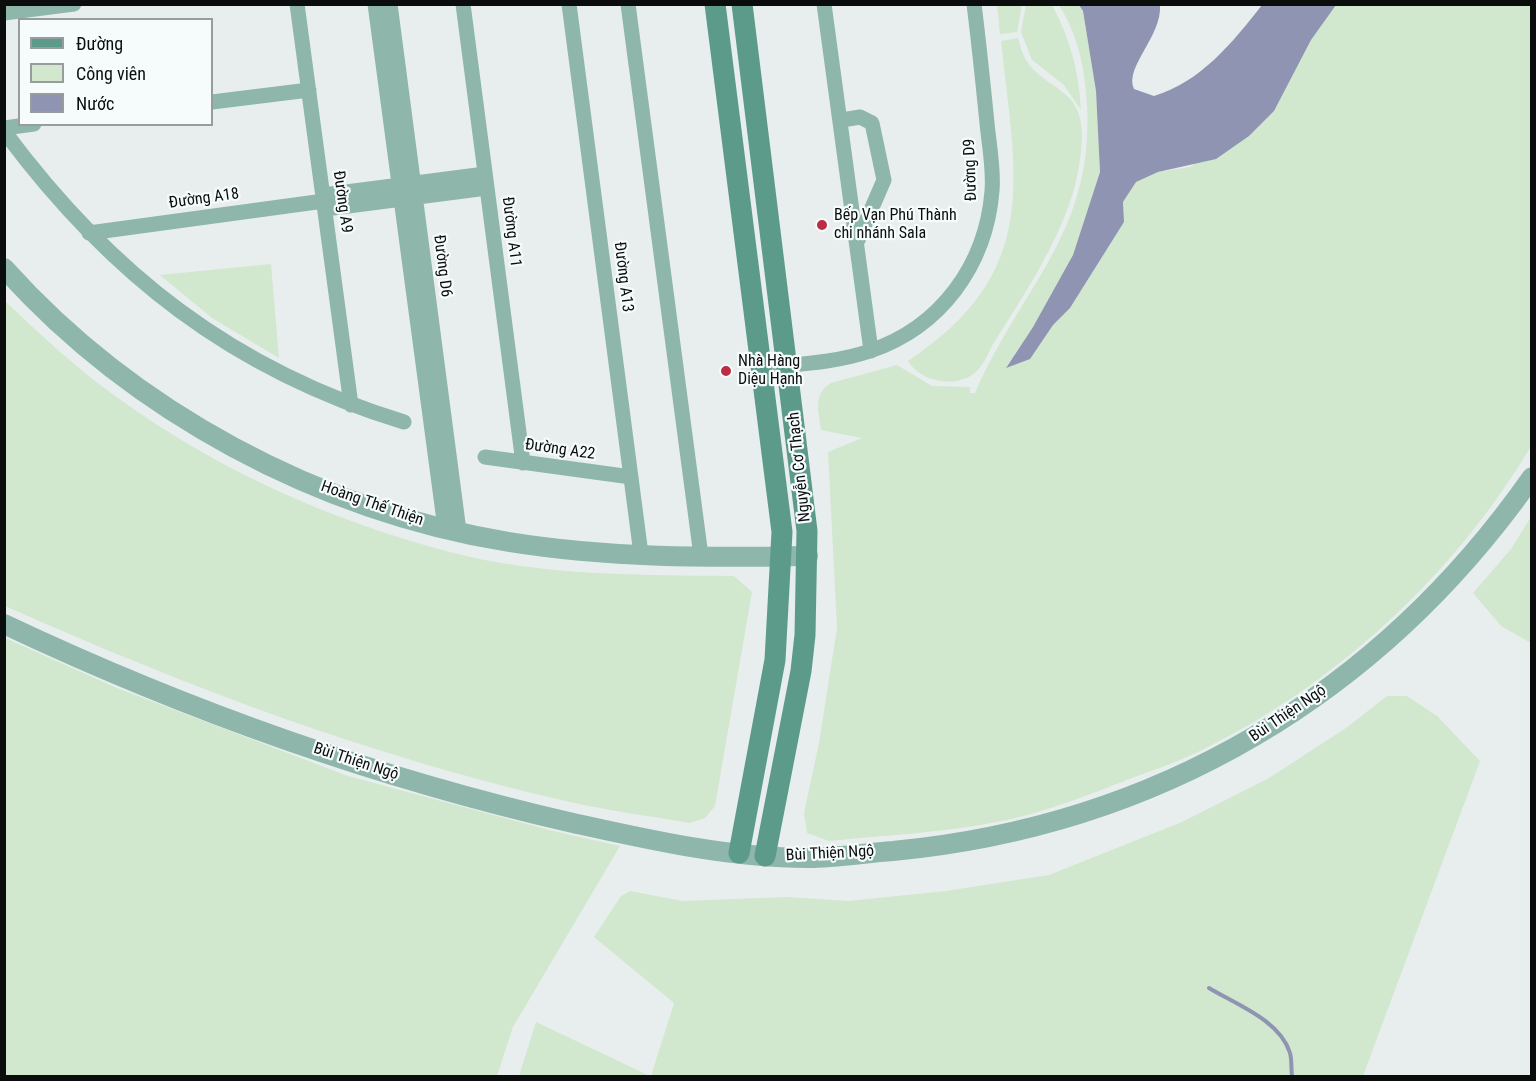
<!DOCTYPE html>
<html>
<head>
<meta charset="utf-8">
<style>
	body { margin:0 }
	#map { position:relative; width:1536px; height:1081px; overflow:hidden; background:#e8eeee; font-family:"Roboto Condensed",sans-serif }
	canvas { display:block }
	.frame { position:absolute; inset:0; border:6px solid #0b0d0d; pointer-events:none }
	.legend { position:absolute; left:18px; top:18px; width:195px; height:108px; box-sizing:border-box; background:#f6fbfc; border:2px solid #989c9c; margin:0; padding:8px 10px; list-style:none; font-size:18px; color:#0b0d0d }
	.legend li { display:flex; align-items:center; gap:12px; height:30px }
	.legend b { width:30px; border:2px solid #989c9c }
</style>
</head>
<body>
<div id="map">
<canvas width="1536" height="1081"></canvas>
<div class="frame"></div>
<ul class="legend">
<li><b style="height:8px;background:#5c9b8a"></b>Đường</li>
<li><b style="height:16px;background:#d1e7ce"></b>Công viên</li>
<li><b style="height:16px;background:#8e94b1"></b>Nước</li>
</ul>
</div>
<script>
const context = document.querySelector('canvas').getContext('2d');
context.lineJoin = 'round';
function fillPath(path, color) { context.fillStyle = color; context.fill(path, 'evenodd'); }
function strokePath(path, color, width, dash) { context.strokeStyle = color; context.lineWidth = width; context.lineCap = dash ? 'butt' : 'round'; context.setLineDash(dash || []); context.stroke(path); }
function label(font, color, halo, rows, align = 'center') {
  context.font = font + ' "Roboto Condensed",sans-serif'; context.lineWidth = 4.5; context.setLineDash([]); context.textBaseline = 'middle'; context.strokeStyle = halo; context.fillStyle = color; for (const [text, x, y, turn = 0] of rows) {
    context.save(); context.translate(x, y); context.rotate((+turn || 0) * Math.PI / 180); context.textAlign = isNaN(turn) ? turn : align; if (halo) context.strokeText(text, 0, 0); context.fillText(text, 0, 0); context.restore();
  }
}
fillPath(new Path2D(`
	M997,5h25l-5,27 -17,2z
	M1026,5h26c18,33 27,67 29,105l-17,-25 -32,-25 -11,-28z
	M1059,5h20l4,6 13,80 4,81 -27,83 -40,72 -27,40 64,-59 54,-86 -1,-20 13,-20 22,-10 32,-5 84,-56 37,-71 25,-35h195v441c-77,130 -197,240 -333,306 -25,12 -51,20 -76,30 -39,15 -85,33 -126,40 -54,11 -112,13 -167,19l-22,-8 -3,-20 15,-70 18,-115 -9,-176 34,-14 -41,-8c-2,-18 -9,-36 10,-47l66,-18 35,21 38,1v6h5c46,-106 119,-160 112,-288 -2,-36 -9,-70 -28,-100z
	M1018,38c2,8 4,15 8,22 20,31 57,27 56,77 -1,20 -4,40 -10,59 -17,52 -48,99 -77,145 -7,11 -11,26 -23,34 -20,13 -52,6 -64,-14 134,-89 108,-181 93,-320z
	M271,264l8,94 -67,-40 -52,-43z
	M5,301c36,34 72,68 113,97 99,72 214,123 332,154 91,24 190,23 284,24l18,16 -37,214 -10,12 -15,5c-40,-7 -81,-12 -120,-21 -195,-44 -383,-115 -565,-196z
	M1531,517l1,126h-1l-30,-17 -28,-33 38,-44z
	M5,638l112,50 231,88 205,55 67,15 -107,181 -16,49h-492z
	M1387,696h20l30,20 43,45 -117,315h-712l23,-73 -80,-66 27,-41 9,-5 53,10 104,-4 61,4 98,-10 103,-16 133,-53 87,-44 77,-50z
	M536,1022l114,54h-131z`), '#d1e7ce');
fillPath(new Path2D(`
	M1079,5h81c2,32 -36,62 -26,84l20,7c47,-14 79,-54 108,-91h74l-25,35 -37,71 -25,25 -33,23 -58,13 -22,10 -13,20 1,20 -54,86 -17,17 -23,34 -24,9 27,-41 40,-72 27,-83 -4,-81 -13,-80z`), '#8e94b1');
strokePath(new Path2D(`
	M1209,988c26,16 71,32 81,65 2,7 1,16 2,23`), '#8e94b1', 4);
strokePath(new Path2D(`
	M297,4l54,401
	M375,4l70,524
	M390,4l69,527
	M463,4l60,459
	M569,4l72,550
	M628,4l73,552
	M824,4l47,347
	M4,13l70,-9
	M212,102l97,-12
	M842,120l18,-3 12,6 12,57 -26,60
	M4,128l30,-4
	M4,131c106,143 229,239 400,291
	M323,195l162,-21
	M325,209l162,-21
	M89,233l235,-32
	M761,368c36,-4 74,-5 109,-17 71,-24 116,-86 122,-160 2,-22 -3,-46 -5,-68 -4,-40 -8,-79 -13,-119
	M485,457l146,20`), '#8eb6aa', 15);
strokePath(new Path2D(`
	M4,268c129,144 315,243 505,274 99,16 200,16 299,14
	M4,624c182,86 373,154 569,199 77,17 156,35 235,35 28,0 57,-5 85,-7 264,-25 486,-156 639,-374`), '#8eb6aa', 20);
strokePath(new Path2D(`
	M715,4l67,528 -7,128 -36,193
	M742,4l65,527 -2,104 -4,36 -36,185`), '#5c9b8a', 21);
for (const [x, y, r, color] of [
	[822,225,6,"#bc2c42"],
	[726,371,6,"#bc2c42"]
]) { const dot = new Path2D(); dot.arc(x, y, r, 0, 2 * Math.PI); context.fillStyle = color; context.fill(dot); strokePath(dot, '#f6fbfc', 2); }
label('16px', '#0b0d0d', '#f6fbfc', [
	["Đường D9",971,170,-92],
	["Đường A18",204,199,-8],
	["Đường A9",342,202,82],
	["Đường A11",511,232,83],
	["Đường D6",442,266,83],
	["Đường A13",623,277,83],
	["Đường A22",560,450,8],
	["Nguyễn Cơ Thạch",800,467,-96],
	["Hoàng Thế Thiện",372,504,19],
	["Bùi Thiện Ngộ",1288,714,-34],
	["Bùi Thiện Ngộ",356,762,18],
	["Bùi Thiện Ngộ",830,854,-3]
]);
label('16px', '#0b0d0d', '#f6fbfc', [
	["Bếp Vạn Phú Thành",834,216],
	["chi nhánh Sala",834,234],
	["Nhà Hàng",738,362],
	["Diệu Hạnh",738,380]
], 'left');
</script>
</body>
</html>
